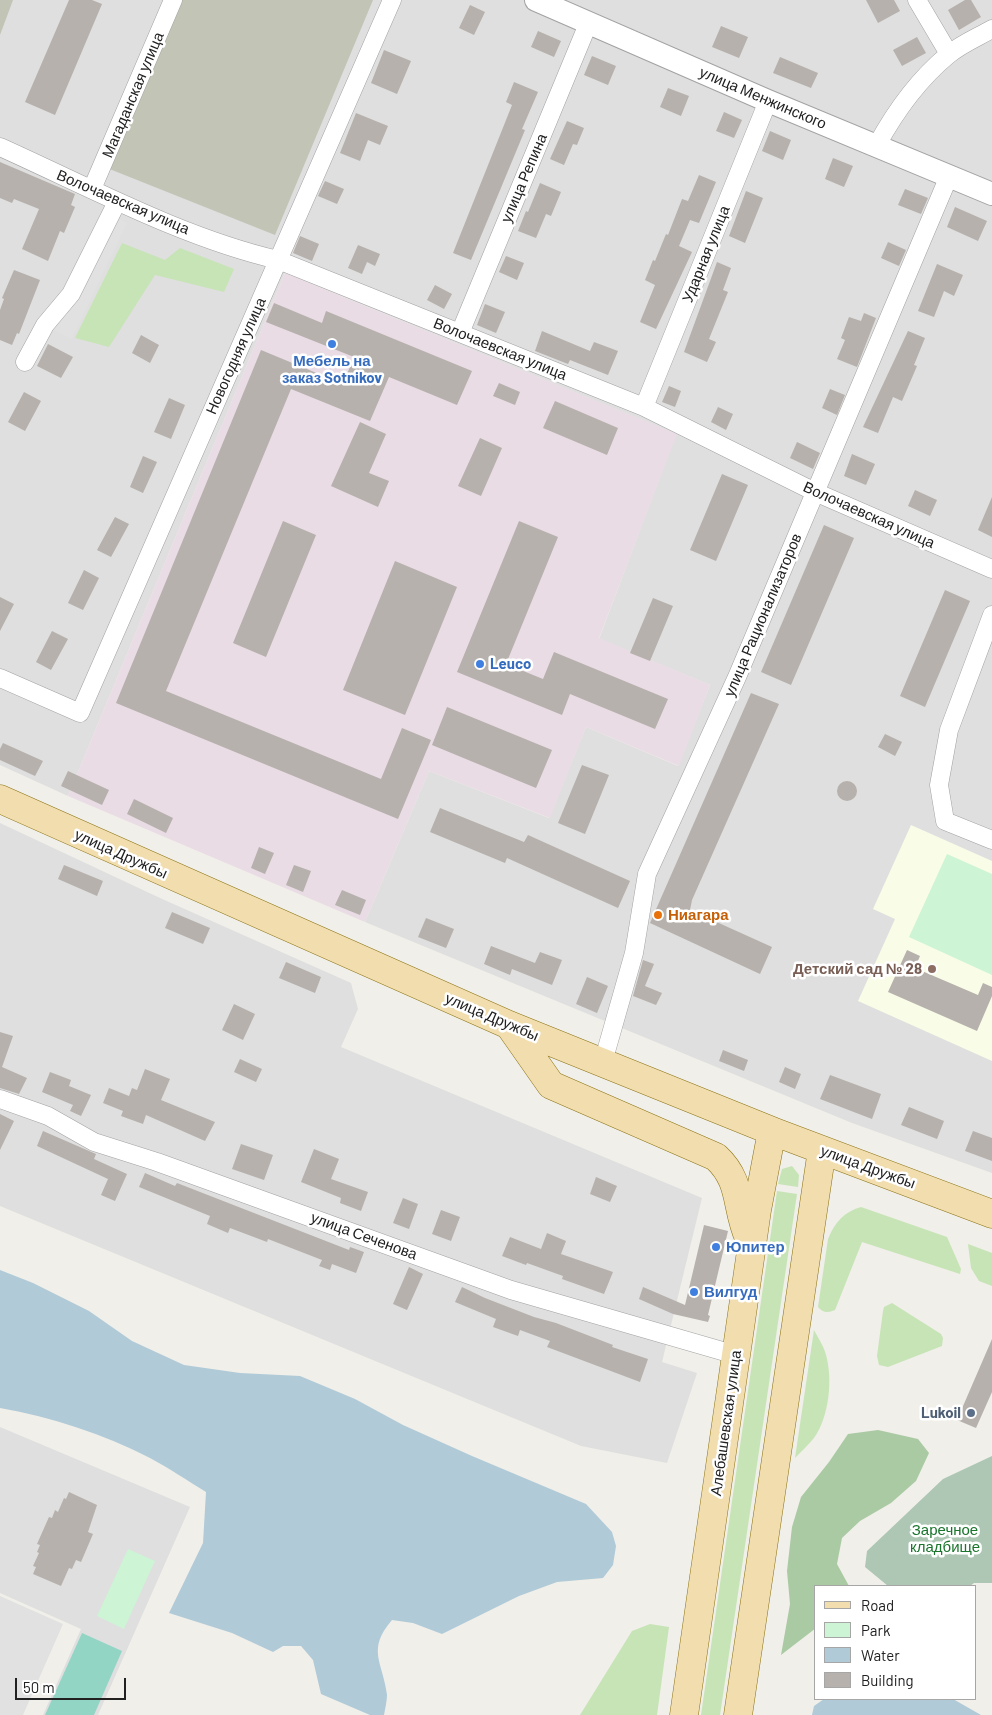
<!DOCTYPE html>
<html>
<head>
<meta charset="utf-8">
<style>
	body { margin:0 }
	#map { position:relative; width:992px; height:1715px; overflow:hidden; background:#f0efe9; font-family:Barlow,sans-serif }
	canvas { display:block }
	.legend { position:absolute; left:814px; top:1585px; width:162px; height:115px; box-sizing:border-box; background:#fff; border:1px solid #a6a6a6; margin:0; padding:6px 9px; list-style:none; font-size:15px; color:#212121 }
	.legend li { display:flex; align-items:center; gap:10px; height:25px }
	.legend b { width:25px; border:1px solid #a6a6a6 }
	.scale { position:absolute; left:15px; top:1678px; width:111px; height:22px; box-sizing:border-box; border:2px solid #212121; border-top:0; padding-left:6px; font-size:15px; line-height:18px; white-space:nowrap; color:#212121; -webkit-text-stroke:4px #fff; paint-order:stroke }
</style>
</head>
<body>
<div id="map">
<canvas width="992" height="1715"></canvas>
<ul class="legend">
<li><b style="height:6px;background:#f1ddae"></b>Road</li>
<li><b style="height:14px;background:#cdf4d5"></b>Park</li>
<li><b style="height:14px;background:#b0cad8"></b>Water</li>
<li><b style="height:14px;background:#b6b1ac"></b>Building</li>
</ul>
<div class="scale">50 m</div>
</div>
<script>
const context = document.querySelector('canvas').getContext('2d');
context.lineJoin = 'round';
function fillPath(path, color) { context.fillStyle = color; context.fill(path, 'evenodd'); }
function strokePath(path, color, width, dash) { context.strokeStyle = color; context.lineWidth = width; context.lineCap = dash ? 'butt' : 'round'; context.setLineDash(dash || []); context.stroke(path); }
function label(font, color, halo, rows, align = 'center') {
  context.font = font + ' Barlow,sans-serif'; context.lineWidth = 5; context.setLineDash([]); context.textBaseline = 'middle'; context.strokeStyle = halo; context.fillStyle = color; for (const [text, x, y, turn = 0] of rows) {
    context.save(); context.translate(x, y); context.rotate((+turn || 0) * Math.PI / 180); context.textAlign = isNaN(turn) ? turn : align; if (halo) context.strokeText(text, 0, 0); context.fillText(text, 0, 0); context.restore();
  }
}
fillPath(new Path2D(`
	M0,0h992v1173l-140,-50 -487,-201 64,-151 120,47 37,-91 92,39 32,-81 -111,-46 77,-205 -391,-161 -217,523 -68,-31z
	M0,823l160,75 191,85 7,26 -17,38 361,151 -40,164 35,11 -30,90 -86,-17 -581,-240z
	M0,1427l190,80 -92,208h-55l38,-86 -81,-36z`), '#dfdfdf');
fillPath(new Path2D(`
	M285,273l392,161 -78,204 111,47 -31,81 -93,-39 -36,91 -121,-47 -64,151 -297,-126z`), '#e9dce5');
fillPath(new Path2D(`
	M911,825l81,36v200l-134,-60 37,-82 -22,-10z`), '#f9fce7');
fillPath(new Path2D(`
	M0,0h13l-13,35z
	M163,0h210l-98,235 -173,-69 -7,-5z`), '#c2c4b6');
fillPath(new Path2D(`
	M122,243l43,17 15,-12 54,21 -10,23 -69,-17 -46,72 -34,-9z
	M792,1166l7,9 -1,12 -20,-3 4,-15z
	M777,1191l20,3 -77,521h-19z
	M861,1207l86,30 14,32 -1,5 -98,-32 -27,68c-7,3 -12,3 -17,-3l10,-68c7,-17 16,-27 33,-32z
	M968,1244l24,9v33l-13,-5 -8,-13z
	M892,1303l49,31 2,4 -1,8 -54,21 -9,-2 -2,-9 6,-45 1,-4z
	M814,1330c4,8 10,16 12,25 7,25 3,62 -12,83 -6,7 -13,14 -19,20z
	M650,1624l19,3 -12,88h-77l52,-84z`), '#c7e4b6');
fillPath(new Path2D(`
	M878,1430l40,9 11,14 -13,28 -25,22 -31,18 -18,17 -5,26 12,22h-33v42l-35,27 9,-51 -3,-33 5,-44 9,-30 28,-35 19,-28z`), '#aacaa3');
fillPath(new Path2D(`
	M992,1456v127h-18l-4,3h-82l-23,-19 2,-16 76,-72z`), '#adc7b4');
fillPath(new Path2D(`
	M947,854l45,20v101l-83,-38z
	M128,1549l27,12 -31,68 -27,-13z`), '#cdf4d5');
fillPath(new Path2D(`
	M82,1633l40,18 -28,64h-49z`), '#92d5c4');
fillPath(new Path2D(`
	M104,212l23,11 -55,116 -24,-12z
	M0,1596l63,28 -40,91h-23z`), '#e1e1e1');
fillPath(new Path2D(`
	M0,1270l33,13 56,28 43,30 52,24 56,8 60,3 55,23 48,26 69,31 114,48 26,28 4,14 -3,19 -10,13 -46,4 -38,14 -77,38 -29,-11 -21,-3c-26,30 -9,42 -5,75 0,6 -2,14 -3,20h-14l-49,-21 -8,-34 -12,-14h-18l-10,6 -41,-19 -63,-20 34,-70 3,-51c-18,-11 -37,-24 -56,-34 -47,-24 -98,-41 -150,-50z
	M824,1699h129l28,16h-169l2,-9z`), '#b0cad8');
fillPath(new Path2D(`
	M69,0h23l10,4 -47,111 -30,-13z
	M866,0h28l6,11 -22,12z
	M965,0h6l10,17 -22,13 -11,-20z
	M470,5l15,7 -11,23 -15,-7z
	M721,26l27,11 -9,21 -27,-11z
	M538,31l23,10 -7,16 -23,-10z
	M917,37l9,16 -24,13 -9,-16z
	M384,50l27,11 -14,33 -26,-11z
	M592,56l24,10 -8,19 -24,-10z
	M780,57l38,16 -7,15 -38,-15z
	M514,82l24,10 -16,37 3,1 -54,130 -18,-7 59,-148 -6,-3z
	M668,88l21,8 -8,20 -21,-9z
	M724,112l18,8 -8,18 -18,-7z
	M356,113l32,13 -8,19 -12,-5 -8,21 -20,-8z
	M567,121l17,7 -7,17 -4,-1 -9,21 -14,-6z
	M770,131l21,9 -8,20 -21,-9z
	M833,158l20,8 -9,21 -19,-8z
	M0,162l75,32 -4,11 4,2 -11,26 -4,-2 -12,30 -26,-12 17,-40 -25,-10 -2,4 -12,-5z
	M699,175l17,7 -17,41 -9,-3 -11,26 13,6 -36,77 -16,-7 15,-37 -10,-5 8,-20 2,1 11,-27 2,1 14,-36 6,2z
	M325,181l19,8 -7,15 -19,-8z
	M540,183l21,9 -10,24 -5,-2 -10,24 -18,-7 8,-20 2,1z
	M905,189l23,9 -7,16 -23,-9z
	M746,191l17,7 -18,45 -16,-7z
	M955,207l32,14 -9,20 -31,-14z
	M300,236l19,8 -7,17 -19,-8z
	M888,242l18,8 -7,16 -18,-8z
	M358,245l22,9 -5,12 -8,-4 -5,12 -14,-6z
	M506,256l18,7 -7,17 -18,-8z
	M717,262l14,6 -8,22 5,2 -19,47 7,3 -9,20 -23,-10z
	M937,264l26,11 -9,21 -10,-5 -10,26 -16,-6z
	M14,270l26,10 -21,54 -2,-1 -5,12 -12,-5v-30l4,-11 -2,-1z
	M435,285l17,9 -8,15 -17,-9z
	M274,303l48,20 4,-12 146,60 -15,34 -68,-28 -19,44 -79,-32 -125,302 215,88 21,-51 29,12 -33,79 -282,-116 145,-353 82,34 11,-27 -88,-35z
	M485,304l20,8 -9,21 -19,-8z
	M864,313l12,5 -19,49 -20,-8 8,-19 -4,-2 8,-21 12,4z
	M542,331l48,20 4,-9 24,9 -10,24 -38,-15 -2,4 -33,-13z
	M908,331l17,7 -11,27 3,1 -15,35 -9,-4 -15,36 -15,-6z
	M141,335l18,10 -9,18 -18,-10z
	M48,344l25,13 -12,21 -24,-12z
	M499,383l21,9 -5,13 -22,-9z
	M669,386l12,5 -6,16 -13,-5z
	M830,389l15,6 -8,20 -15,-7z
	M24,392l17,9 -16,30 -17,-9z
	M169,398l16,7 -14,34 -17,-7z
	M555,401l63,27 -11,27 -64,-27z
	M718,407l15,7 -7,16 -15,-8z
	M360,422l26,12 -17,39 20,8 -11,26 -47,-21z
	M480,438l22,10 -21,48 -23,-10z
	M797,442l23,11 -7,16 -23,-11z
	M852,454l23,10 -9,21 -22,-9z
	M143,456l14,6 -14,31 -13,-6z
	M722,474l26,11 -32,76 -26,-11z
	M915,490l22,10 -7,16 -22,-10z
	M992,497v40l-14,-7z
	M115,517l14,7 -18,33 -14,-7z
	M283,521l33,14 -50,122 -33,-14z
	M519,521l39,16 -52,127 37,15 11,-27 114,47 -13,30 -85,-35 -8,21 -105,-43z
	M824,525l30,13 -63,147 -30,-13z
	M395,561l62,26 -52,128 -62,-25z
	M84,570l15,8 -16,32 -15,-7z
	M945,590l25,11 -45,106 -25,-11z
	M0,597l14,7 -14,27z
	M653,598l20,8 -23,55 -20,-8z
	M52,631l16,8 -17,31 -15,-8z
	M751,693l28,11 -87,196 -2,10 82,37 -12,27 -110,-51z
	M447,707l105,43 -16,38 -104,-43z
	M885,734l17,8 -7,14 -17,-9z
	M3,743l40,18 -8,15 -35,-16v-11z
	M582,765l27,10 -24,59 -27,-11z
	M68,771l41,19 -7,15 -41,-19z
	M837 791a10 10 0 1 1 20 0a10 10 0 1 1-20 0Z
	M134,799l39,19 -7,15 -39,-19z
	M440,808l84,34 4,-7 102,46 -12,27 -111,-50 -2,5 -75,-31z
	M259,847l15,6 -9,21 -14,-6z
	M64,865l39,16 -6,15 -39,-17z
	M294,865l17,6 -8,21 -17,-7z
	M342,890l24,10 -6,15 -25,-10z
	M172,912l38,16 -7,16 -38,-16z
	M426,918l28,11 -8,19 -28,-11z
	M491,946l44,17 5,-11 22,8 -10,25 -40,-16 -2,6 -26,-11z
	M907,950l13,6 -5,12 63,27 5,-12 9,4v9l-15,35 -89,-39z
	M643,960l11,4 -9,22 17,7 -6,12 -23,-9z
	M286,962l35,15 -6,16 -36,-15z
	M587,977l21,9 -11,27 -21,-9z
	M234,1004l21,10 -12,26 -21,-10z
	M0,1032l13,4 -11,31 25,11 -8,16 -19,-6z
	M723,1050l25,10 -4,11 -25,-10z
	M240,1059l22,10 -6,13 -22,-10z
	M785,1067l16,7 -6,15 -16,-7z
	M145,1069l25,10 -9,21 54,22 -10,19 -59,-26 -3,9 -22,-8 2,-5 -20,-8 6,-15 20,8 3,-8 5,2z
	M50,1072l21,8 -2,6 22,9 -10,21 -11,-5 3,-6 -31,-13z
	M830,1075l51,19 -9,25 -52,-20z
	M909,1107l35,14 -7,18 -36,-14z
	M0,1114l14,7 -14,29z
	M43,1131l53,23 -2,5 33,15 -12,27 -14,-6 7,-16 -71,-33z
	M973,1131l19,7v23l-27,-10z
	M241,1144l32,11 -9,25 -32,-11z
	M314,1149l25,10 -8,20 37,13 -7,19 -21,-8 1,-5 -40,-16z
	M145,1173l30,13 2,-3 172,67 1,-3 14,5 -8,21 -24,-9 -2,6 -11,-4 3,-6 -54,-21 -1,3 -37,-14 -2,5 -21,-9 3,-8 -71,-29z
	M596,1177l21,9 -7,16 -20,-8z
	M403,1198l15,6 -9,25 -16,-6z
	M441,1210l19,7 -9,24 -19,-7z
	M704,1225l24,6 -20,84 2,1 -2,6 -35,-8 -34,-15 4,-12 42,18z
	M547,1233l19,8 -5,13 52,18 -9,22 -42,-15 1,-3 -36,-13 -1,2 -24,-9 8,-19 31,12z
	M409,1267l14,7 -16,36 -14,-6z
	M462,1287l23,11 49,19 22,6 57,22 -1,2 36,12 -8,23 -93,-35 3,-6 -30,-11 -2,6 -25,-9 3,-8 -41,-17z
	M992,1339v53l-16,36 -19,-8z
	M69,1492l28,13 -9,27 5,2 -12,28 -5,-2 -4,9 -3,-1 -8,18 -28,-12 3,-7 -3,-1 6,-13 -2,-1 3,-7 -3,-1 12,-27 3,1 3,-8 3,2 6,-14 2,1z`), '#b6b1ac');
const minor = new Path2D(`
	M917,0l32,54
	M877,145c18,-33 42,-66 71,-90 13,-11 30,-18 44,-26
	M0,147c89,40 183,91 278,113l366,147 171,85 177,77
	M92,189l81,-189
	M460,333l128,-309
	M25,362l20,-37 26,-31 46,-92
	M644,407l124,-306
	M992,615l-43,115 -10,55 6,36 47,19
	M0,678l80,35 312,-713
	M603,1062l31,-109 13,-79 90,-197 212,-501
	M0,1099l48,17 46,26 63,20 354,128 225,65`);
const tertiary = new Path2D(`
	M536,0l232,101 224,93`);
const primary = new Path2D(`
	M0,799l509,226 263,106 220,83
	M509,1025l42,60 165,72c27,25 19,50 33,81
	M684,1715l73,-505 15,-79
	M738,1715l84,-565`);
strokePath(minor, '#a2a2a2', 19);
strokePath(tertiary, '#a2a2a2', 24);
strokePath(primary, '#8c7313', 29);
strokePath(minor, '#fff', 18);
strokePath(tertiary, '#fff', 22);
strokePath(primary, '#f1ddae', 28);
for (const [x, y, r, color] of [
	[332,344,5,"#3f7fe0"],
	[480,664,5,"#3f7fe0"],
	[658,915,5,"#e8710a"],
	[932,969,5,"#8d6e63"],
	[716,1247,5,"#3f7fe0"],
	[694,1292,5,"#3f7fe0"],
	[971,1413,5,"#5c6f8a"]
]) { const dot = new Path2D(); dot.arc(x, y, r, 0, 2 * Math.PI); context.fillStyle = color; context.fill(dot); strokePath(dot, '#fff', 2); }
label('15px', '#212121', '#fff', [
	["Магаданская улица",133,95,-67],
	["улица Менжинского",763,98,23],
	["улица Репина",524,178,-67],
	["Волочаевская улица",123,202,23],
	["Ударная улица",706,254,-68],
	["Волочаевская улица",500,349,22],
	["Новогодняя улица",236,356,-66],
	["Волочаевская улица",869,515,24],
	["улица Рационализаторов",763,615,-67],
	["улица Дружбы",121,854,24],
	["улица Дружбы",492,1017,23],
	["улица Дружбы",868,1167,20],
	["улица Сеченова",364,1236,20],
	["Алебашевская улица",726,1423,-82]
]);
label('bold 15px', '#366cbe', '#fff', [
	["Мебель на",332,361,"center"],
	["заказ Sotnikov",332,378,"center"],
	["Leuco",490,664],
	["Юпитер",726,1247],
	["Вилгуд",704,1292]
], 'left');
label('bold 15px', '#c56008', '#fff', [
	["Ниагара",668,915]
], 'left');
label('bold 15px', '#785e54', '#fff', [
	["Детский сад № 28",922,969]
], 'right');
label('bold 15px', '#4e5e75', '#fff', [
	["Lukoil",961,1413]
], 'right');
label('15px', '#1a752d', '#fff', [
	["Заречное",945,1530],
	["кладбище",945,1547]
]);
</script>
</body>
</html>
